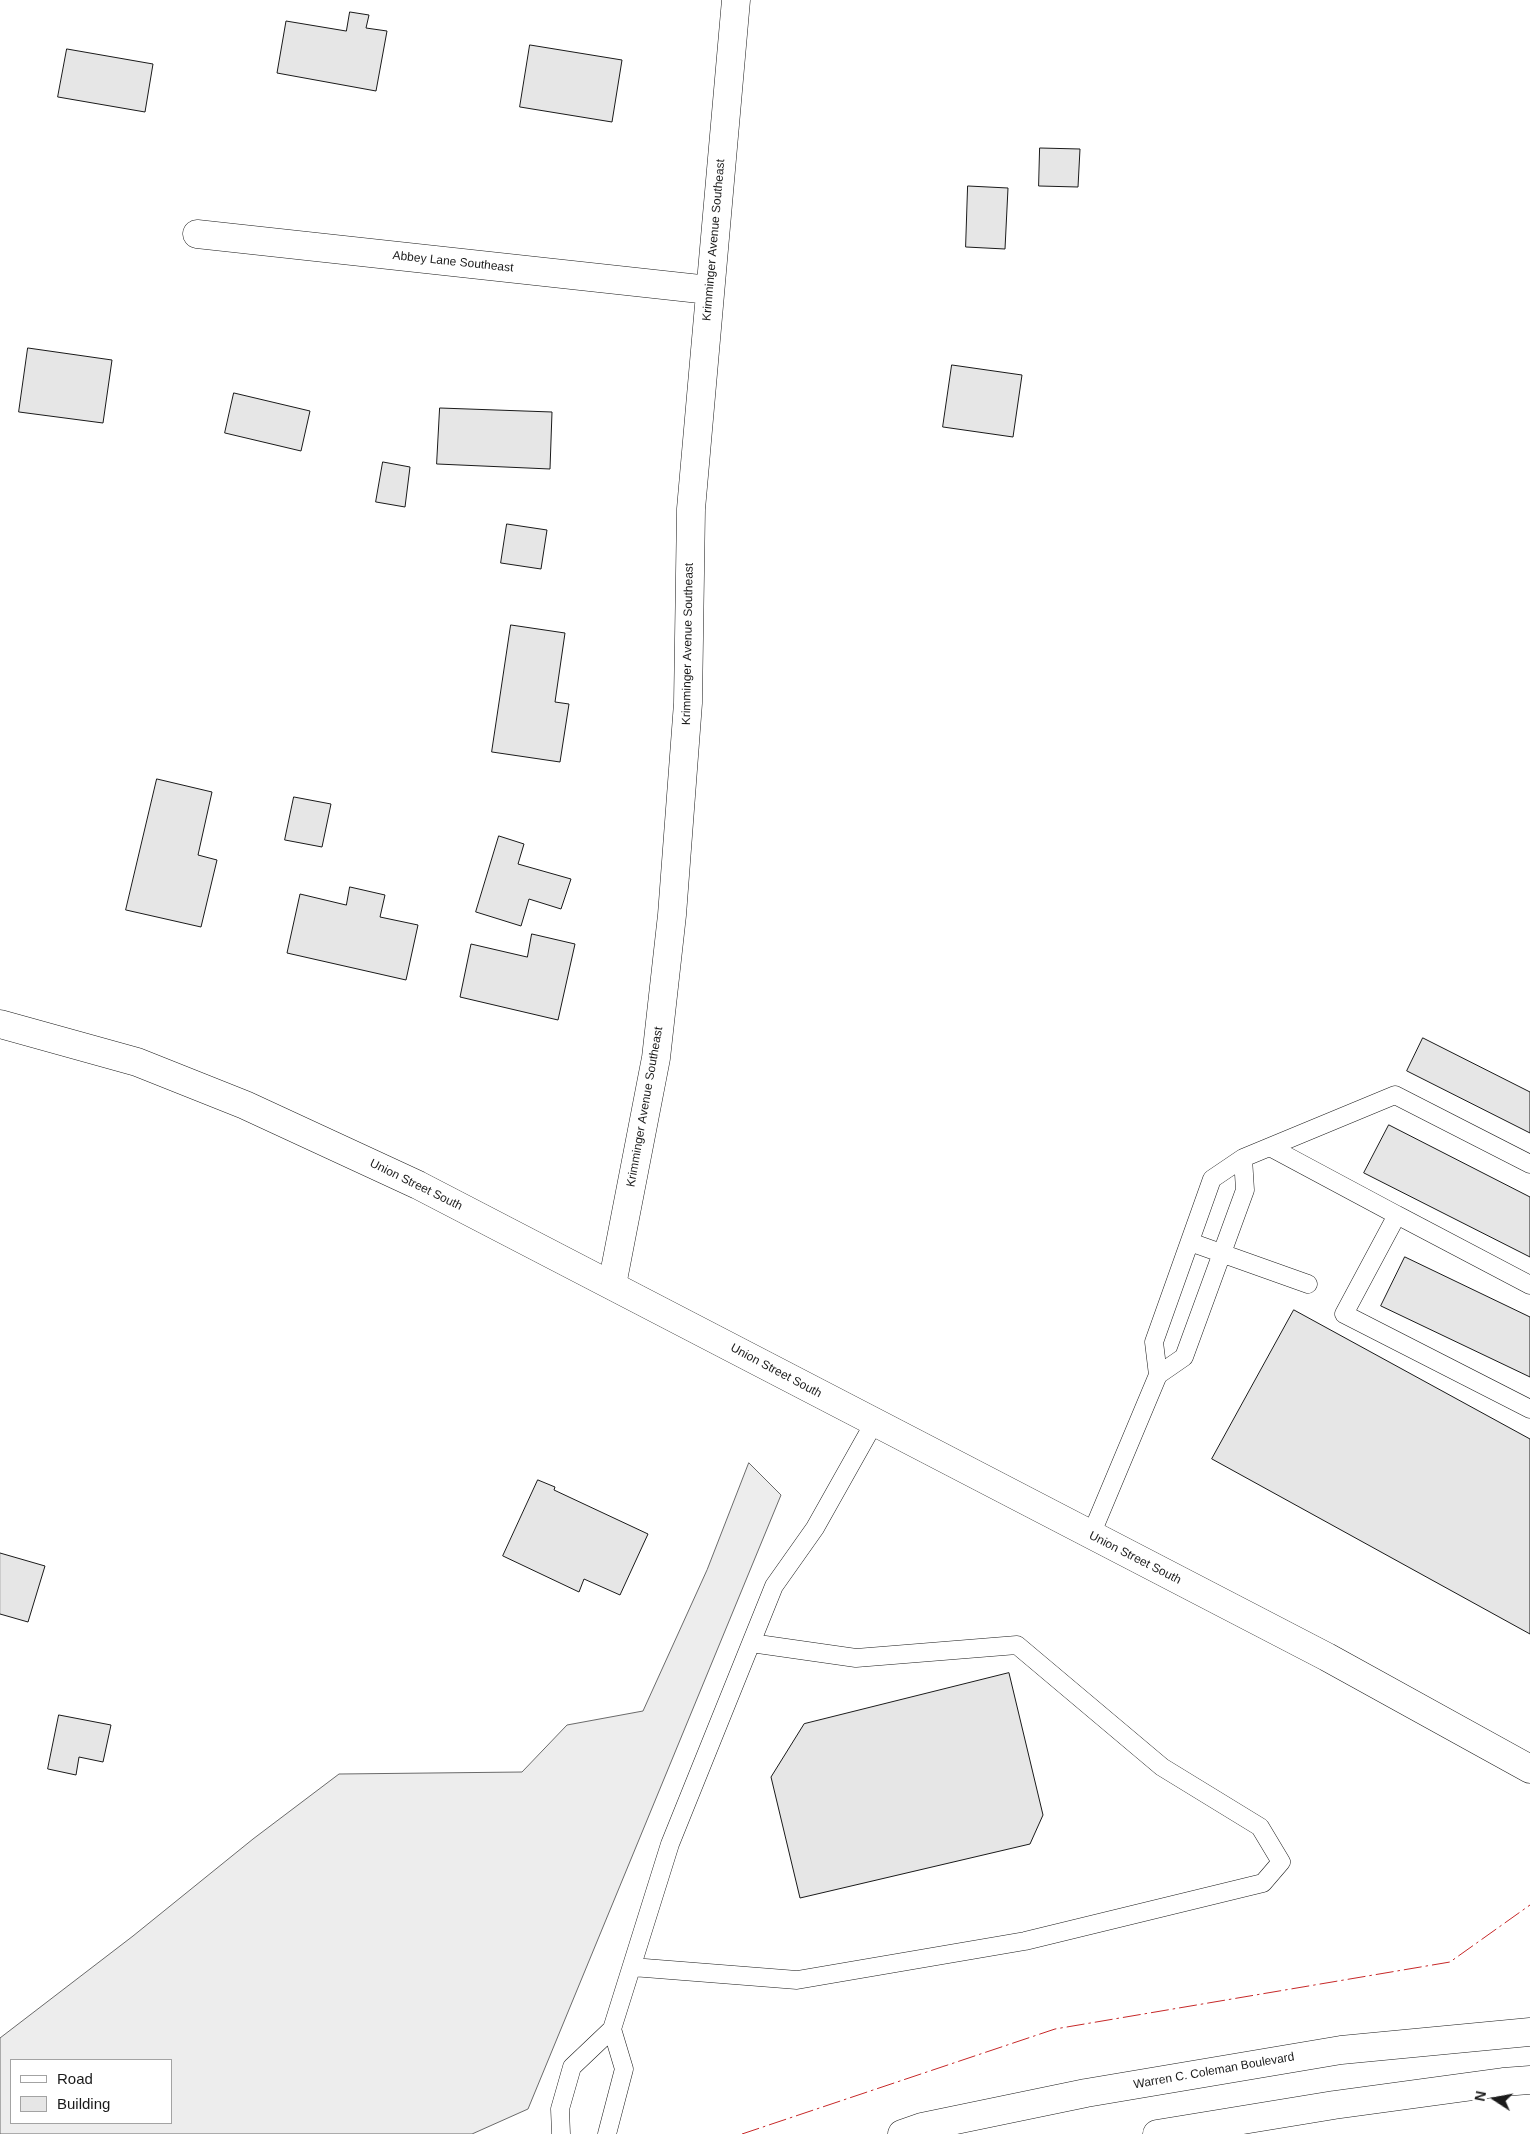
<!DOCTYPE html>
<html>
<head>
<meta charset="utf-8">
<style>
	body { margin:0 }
	#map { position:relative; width:1530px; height:2134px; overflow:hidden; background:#fff; font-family:Arial,sans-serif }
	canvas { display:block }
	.legend { position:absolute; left:10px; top:2059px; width:162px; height:65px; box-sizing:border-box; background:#fff; border:1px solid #a3a3a3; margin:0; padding:6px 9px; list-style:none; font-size:15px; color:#1a1a1a }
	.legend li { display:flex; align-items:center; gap:10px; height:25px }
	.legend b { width:25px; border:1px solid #a3a3a3 }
	.north { position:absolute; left:1470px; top:2074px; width:50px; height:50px; -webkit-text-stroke:4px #fff; paint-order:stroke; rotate:281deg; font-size:14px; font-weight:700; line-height:20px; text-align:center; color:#1a1a1a }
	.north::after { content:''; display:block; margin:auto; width:18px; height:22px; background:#1a1a1a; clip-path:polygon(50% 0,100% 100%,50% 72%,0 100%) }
</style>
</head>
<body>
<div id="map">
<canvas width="1530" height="2134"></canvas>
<ul class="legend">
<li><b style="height:6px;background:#fff"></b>Road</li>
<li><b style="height:14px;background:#e6e6e6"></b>Building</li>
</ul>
<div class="north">N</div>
</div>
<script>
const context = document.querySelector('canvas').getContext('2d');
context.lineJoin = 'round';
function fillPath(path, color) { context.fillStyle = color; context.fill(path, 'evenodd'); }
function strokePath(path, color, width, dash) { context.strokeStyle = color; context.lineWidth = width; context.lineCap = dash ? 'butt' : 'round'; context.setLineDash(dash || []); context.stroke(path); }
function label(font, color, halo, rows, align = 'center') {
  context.font = font + ' Arial,sans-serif'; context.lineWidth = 4; context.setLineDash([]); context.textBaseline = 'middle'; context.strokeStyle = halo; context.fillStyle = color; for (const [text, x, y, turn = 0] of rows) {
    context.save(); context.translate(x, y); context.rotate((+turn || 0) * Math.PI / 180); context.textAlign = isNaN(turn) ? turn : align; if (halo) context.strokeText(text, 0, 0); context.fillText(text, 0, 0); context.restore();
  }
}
const built = new Path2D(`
	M749,1463l32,32 -253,614 -56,25h-472v-96l133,-102 120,-97 86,-65 183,-2 45,-47 76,-14 64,-141zM11,2060h160v63h-160z`);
fillPath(built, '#ededed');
strokePath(built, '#6a6a6a', 1);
const building = new Path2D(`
	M350,12l19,3 -3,13 21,3 -11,60 -99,-18 9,-52 60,10z
	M530,45l92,15 -10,62 -92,-15z
	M67,49l86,15 -8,48 -87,-15z
	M1040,148l40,1 -2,38 -39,-1z
	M968,186l40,2 -3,61 -39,-2z
	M28,348l84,12 -9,63 -84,-11z
	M952,365l70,10 -9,62 -70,-10z
	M234,393l76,18 -9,40 -76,-18z
	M440,408l112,4 -2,57 -113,-5z
	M383,462l27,5 -5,40 -29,-5z
	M507,524l40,6 -6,39 -40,-6z
	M511,625l54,8 -10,69 14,2 -9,58 -68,-10z
	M157,779l55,13 -14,63 19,5 -16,67 -75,-17z
	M294,797l37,7 -9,43 -37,-7z
	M499,836l25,8 -6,20 53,15 -10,30 -32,-10 -8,27 -45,-14z
	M350,887l35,8 -5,22 38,8 -12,55 -119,-27 13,-59 46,11z
	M532,934l43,10 -17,76 -98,-23 11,-53 56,13z
	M1423,1038l107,54v41l-123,-62z
	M1389,1125l141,72v60l-166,-84z
	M1405,1257l125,60v60l-149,-71z
	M1294,1310l236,129v195l-318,-175z
	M538,1480l17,7 -1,3 94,44 -28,61 -36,-16 -5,13 -76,-36z
	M0,1553l45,13 -17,56 -28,-8z
	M1009,1673l34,142 -13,29 -230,54 -29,-121 33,-53z
	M59,1715l52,10 -8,37 -24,-5 -3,18 -28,-6z`);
fillPath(building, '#e6e6e6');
strokePath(building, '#1a1a1a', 1);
const lane = new Path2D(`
	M1270,1147l127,68 -53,99 186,95
	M1243,1158l152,-63 135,69
	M1397,1215l133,70
	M1190,1242l118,42
	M1091,1535l67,-160 -4,-33 58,-163 31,-21 2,32 -61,167 -26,18
	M632,1967l165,13 228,-39 238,-58 18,-21 -21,-35 -98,-60 -145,-122 -161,13 -105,-15
	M561,2134l-1,-25 12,-42 40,-38 58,-185 104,-258 41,-58 59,-105
	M607,2134l17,-65 -12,-40`);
const street = new Path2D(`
	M197,234l512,56
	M612,1285l44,-227 16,-143 16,-212 3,-194 45,-509`);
const primary = new Path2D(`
	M0,1024l137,38 108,43 173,80 909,472 203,112`);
const highway = new Path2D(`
	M902,2134l20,-7 164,-34 255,-43 189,-18
	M1157,2134l177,-29 169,-23 27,-2`);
strokePath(lane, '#1a1a1a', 19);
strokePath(street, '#1a1a1a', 29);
strokePath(primary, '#1a1a1a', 29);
strokePath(highway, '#1a1a1a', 29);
strokePath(lane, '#fff', 18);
strokePath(street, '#fff', 28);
strokePath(primary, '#fff', 28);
strokePath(highway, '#fff', 28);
strokePath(new Path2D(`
	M742,2134l313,-105 395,-67 80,-57`), '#c62828', 1, [18, 4, 2.5, 4]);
label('12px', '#1a1a1a', '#fff', [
	["Krimminger Avenue Southeast",714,240,-85],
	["Abbey Lane Southeast",453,262,6],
	["Krimminger Avenue Southeast",688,644,-89],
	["Krimminger Avenue Southeast",645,1107,-80],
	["Union Street South",416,1185,26],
	["Union Street South",776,1371,28],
	["Union Street South",1135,1558,27],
	["Warren C. Coleman Boulevard",1214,2071,-10]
]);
</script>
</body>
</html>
